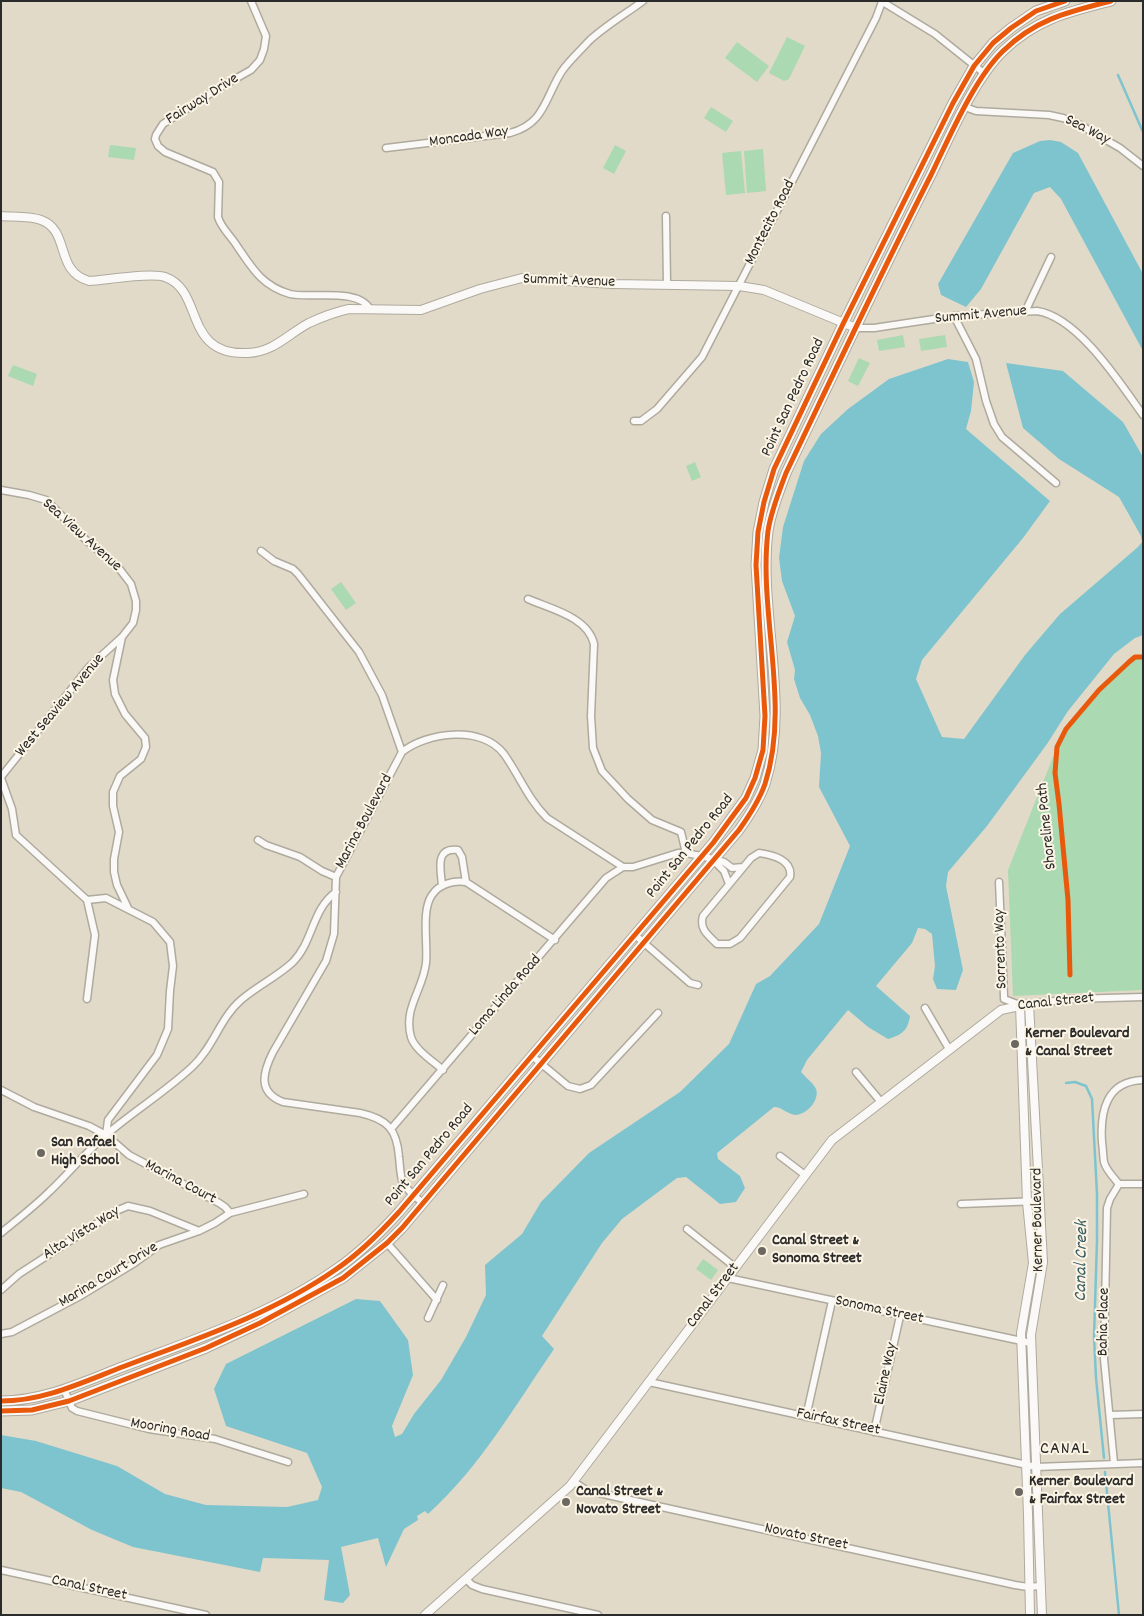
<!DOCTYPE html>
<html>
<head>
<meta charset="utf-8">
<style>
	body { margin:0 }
	#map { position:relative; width:1144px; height:1616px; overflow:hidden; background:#e2dac8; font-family:Dekko,sans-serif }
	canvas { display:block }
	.frame { position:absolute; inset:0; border:2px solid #2b2b2b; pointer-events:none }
</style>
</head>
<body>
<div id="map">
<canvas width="1144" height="1616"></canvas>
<div class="frame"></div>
</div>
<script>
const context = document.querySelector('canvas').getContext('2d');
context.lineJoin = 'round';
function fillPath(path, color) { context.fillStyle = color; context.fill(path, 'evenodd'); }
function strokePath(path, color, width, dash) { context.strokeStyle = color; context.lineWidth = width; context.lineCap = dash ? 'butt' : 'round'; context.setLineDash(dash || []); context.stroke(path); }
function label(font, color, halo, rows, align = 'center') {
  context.font = font + ' Dekko,sans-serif'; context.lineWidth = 4; context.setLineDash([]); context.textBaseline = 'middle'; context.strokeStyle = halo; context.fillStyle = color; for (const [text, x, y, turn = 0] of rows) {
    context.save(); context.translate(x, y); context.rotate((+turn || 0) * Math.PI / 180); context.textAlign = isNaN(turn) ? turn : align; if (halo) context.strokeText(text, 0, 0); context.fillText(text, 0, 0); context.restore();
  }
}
fillPath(new Path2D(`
	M787,37l18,9 -16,33 -5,2 -15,-8z
	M737,42l32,24 -12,16 -32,-24z
	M711,107l22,14 -7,11 -22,-14z
	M110,145l26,3 -2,12 -26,-3z
	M615,145l11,6 -12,23 -11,-6z
	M763,149l3,42 -19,2 -3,-42z
	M741,151l4,42 -19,2 -4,-42z
	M903,335l2,12 -26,4 -2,-11z
	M945,335l2,12 -26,4 -2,-12z
	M859,358l11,5 -12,23 -10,-5z
	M13,365l24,9 -4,12 -25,-10z
	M695,462l6,15 -9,4 -6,-15z
	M341,582l15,21 -10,7 -15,-21z
	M1135,657h8v333l-130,6 -5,-126 49,-123c18,-34 47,-68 78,-90z
	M703,1259l15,11 -7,10 -15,-11z`), '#abd9b1');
fillPath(new Path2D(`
	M1050,140l11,2 17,11 65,121v77l-82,-152 -11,-12 -16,6 -53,96 -15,18 -25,-12 -3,-11 75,-131 27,-12z
	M948,359l20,3 6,20 -3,29 -5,18 84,72 -27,37 -101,122 -6,19 26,58 22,2 61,-84 35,-41 78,-67 4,-5 -1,-6 -22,-39 -60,-38 -36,-31 -17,-65 57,8 60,51 20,35v178l-8,3 -21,16 -46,57 -21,33 -60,82 -39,46 -2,14 17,84 -7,20 -19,-1 -4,-10 2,-13 -3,-32 -7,-5 -7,-1 -6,15 -36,43 34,30c-2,14 -8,19 -22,23l-20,-12 -20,-17 -41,50 -6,12c4,5 10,9 14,15 7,11 -8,28 -20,28 -8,-1 -13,-8 -21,-8l-57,46 1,6 22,17 5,12 -9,14 -16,2 -34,-27 -9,1 -55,41 -20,24 -60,93 12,13c-39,57 -74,118 -126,165l-3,-3 -8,5 1,4 -14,9 -18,38 -8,-29 -37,9 9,48 -7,8 -19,-3 5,-40 -66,-2 -3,14 -127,-25 -41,-17 -71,-38 -20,-4v-53l35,6 81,25 48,28 41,11 81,2 31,-7 4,-13 -15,-34 -81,-27 -12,-37 12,-25 130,-65 24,2 28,39 5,35 -21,51 3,11 7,-3 12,-20 27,-34 25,-43 20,-42 -1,-30 37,-31 19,-32 48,-49 91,-61 49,-48 27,-60 14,-8 49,-52 31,-78 -31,-59 2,-34 -3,-17 -8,-21 -10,-17 -6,-19 1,-9 -8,-28 8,-26 -13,-35 -3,-23 4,-31 21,-66 17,-27 27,-25 41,-30z`), '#7ec4ce');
strokePath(new Path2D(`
	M1118,75l25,57
	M1066,1083l9,-1 11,4 6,13 5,95v46l-3,97 2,41 8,80
	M1105,1472l14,143`), '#7ec4ce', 2.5);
const minor = new Path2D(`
	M251,1l15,35 -2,13 -4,11 -9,10 -32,18 -56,36 -7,11 -1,4 3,7 7,6 48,20 6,10 -1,35c3,11 13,19 19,29 15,22 25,40 53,48 20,5 67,-7 80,15
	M881,1l54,33 50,40
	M965,107l11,4 73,4 14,3 12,4 45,26 23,18
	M386,148l124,-15c35,-9 35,-36 52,-62 7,-10 18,-20 26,-29 14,-14 39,-29 55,-41
	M666,216l1,68
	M1025,312l26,-55
	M954,316l22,43 10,42 8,23 8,13 54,46
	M856,328h18l80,-12 83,-5c41,6 83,72 106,104
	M634,421h7l16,-12 45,-52 174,-339 6,-16
	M1,490l28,5 17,5 41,41 31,26 13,17 5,17v9l-3,13 -11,14 -9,43 2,14 10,20 20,24 1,9 -5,12 -21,17 -7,16v14l6,26 -5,27v13l3,13 11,23
	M261,551l13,10 19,8 5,5 61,78 23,43 20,57
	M528,599c23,10 60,18 66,45l-3,72 2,32 9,23 26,28 24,21 29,12 5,21
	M1,777l88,-110 33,-30
	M1,778l11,31 4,26 71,65
	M258,840l8,5 34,12 22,14 14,6
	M759,853c14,2 34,7 31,24l-50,61 -10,6h-13c-9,-9 -18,-15 -14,-28l48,-58z
	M715,862l9,9 5,13
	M999,882l5,114v3l16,6
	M442,886c-1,-16 -8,-39 16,-36l4,7 4,25
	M87,900l19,-2 47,24 17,20 3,24 -3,25 -2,38 -11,26 -49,65 -2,15
	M87,900l8,35 -8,64
	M635,935l55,48 8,2
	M1029,1004l42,-5 72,-2
	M925,1008l24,41
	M532,1056l36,30 12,3 11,-4 67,-72
	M443,1070c-10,-9 -28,-20 -32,-33 -8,-29 12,-47 15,-74 2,-19 -5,-53 6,-68 7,-11 22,-15 34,-13l89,58
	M856,1072l25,30
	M1143,1080c-37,1 -43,32 -41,62 1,7 1,14 2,20 2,8 10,16 15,22h24
	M1,1090l33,17 55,19 17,9 23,20 90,48 6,4 5,6
	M391,1129l215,-251 17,-11
	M780,1156l25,19
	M423,1203c-8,-6 -17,-13 -21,-23 -2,-7 -2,-15 -3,-23 -2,-28 -12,-38 -39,-44l-77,-11c-26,-10 -20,-30 -10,-50l53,-91 8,-27 2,-57 66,-125c25,-20 80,-27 102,2 15,21 24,45 43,64l76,49h10l45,-14h8l15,3 23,6 8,6 11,-1
	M961,1204l78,-3
	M687,1229l49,39
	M1,1233c17,-14 34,-27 49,-42 19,-18 36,-39 56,-56 28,-24 59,-43 86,-68 21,-19 28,-49 49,-67 16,-14 36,-23 52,-38 20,-20 19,-53 43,-70
	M387,1243l50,57
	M728,1278l303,65
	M1,1290l18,-16 97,-63 12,-5 22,5 49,20
	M428,1318l15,-33
	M1,1334l11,-2 70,-37 51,-31 26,-19 40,-14 16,-8 15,-10 74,-19
	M649,1382l387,85 107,-4
	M64,1389l8,19 5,3 72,18 66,10 73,23
	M1110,1415l33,-1
	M806,1417l26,-116
	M874,1432l26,-116
	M1114,1463l-10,-104 3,-151 3,-9 9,-15
	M574,1482l12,8 35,8 394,87 13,2 12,-1
	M1,1570l205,45
	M466,1579l6,6 10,4 116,26`);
const tertiary = new Path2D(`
	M1,216c11,1 30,0 40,4 30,11 13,51 48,61 17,-1 62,-9 76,-4 40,14 17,79 83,76 26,-1 40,-19 61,-30 13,-6 26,-11 40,-14l72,1 59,-21 42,-11 90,6 127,2 25,4 92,38
	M1020,1005l7,197 6,61 -12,70 7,181 2,101
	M425,1615l145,-129 262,-346 169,-130 28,-6 14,258 -12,73 11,280`);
const secondary = new Path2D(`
	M1,1401c44,0 84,-20 124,-35 71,-27 147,-52 210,-96 24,-16 45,-37 64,-58l314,-369 33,-45 9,-20 8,-28 2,-34 -9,-151 2,-33 6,-30 10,-33 69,-145 110,-221 21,-37 19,-23 18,-15 25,-17 29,-10
	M1,1411l31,-1 37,-9 137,-53 54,-25 83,-45 44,-35 15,-15 337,-398c10,-14 20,-29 26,-46 26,-80 -7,-171 3,-253 3,-20 11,-39 18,-58 48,-100 95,-200 145,-298 18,-37 43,-96 72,-124 33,-32 65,-39 108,-50`);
strokePath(minor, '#aeaa9e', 9);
strokePath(tertiary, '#aeaa9e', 10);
strokePath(secondary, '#aeaa9e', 11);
strokePath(minor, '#fbf9f7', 6);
strokePath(tertiary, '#fbf9f7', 8);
strokePath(secondary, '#fbf9f7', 9);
strokePath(new Path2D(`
	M1070,975l-2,-75 -9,-96 -4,-31 2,-26 9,-18 33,-39 30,-28 6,-5h8
	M1,1401c44,0 84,-20 124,-35 71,-27 147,-52 210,-96 24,-16 45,-37 64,-58l314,-369 33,-45 9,-20 8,-28 2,-34 -9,-151 2,-33 6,-30 10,-33 69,-145 110,-221 21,-37 19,-23 18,-15 25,-17 29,-10
	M1,1411l31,-1 37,-9 137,-53 54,-25 83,-45 44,-35 15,-15 337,-398c10,-14 20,-29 26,-46 26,-80 -7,-171 3,-253 3,-20 11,-39 18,-58 48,-100 95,-200 145,-298 18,-37 43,-96 72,-124 33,-32 65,-39 108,-50`), '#e8590c', 5);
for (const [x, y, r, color] of [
	[1015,1044,5,"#6b6862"],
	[41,1153,5,"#6b6862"],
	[762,1251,5,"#6b6862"],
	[1019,1492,5,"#6b6862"],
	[566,1502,5,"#6b6862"]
]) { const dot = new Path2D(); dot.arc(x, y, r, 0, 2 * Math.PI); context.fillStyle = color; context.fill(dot); strokePath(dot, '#fcf5e5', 2); }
label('16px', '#2b2b2b', '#fcf5e5', [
	["Fairway Drive",203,100,-32],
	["Sea Way",1087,131,27],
	["Moncada Way",469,138,-8],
	["Montecito Road",771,223,-63],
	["Summit Avenue",569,282,2],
	["Summit Avenue",981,316,-5],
	["Point San Pedro Road",794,398,-65],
	["Sea View Avenue",81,536,42],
	["West Seaview Avenue",61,706,-50],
	["Marina Boulevard",365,822,-62],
	["Shoreline Path",1048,826,-96],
	["Point San Pedro Road",691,847,-51],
	["Sorrento Way",1002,949,-92],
	["Loma Linda Road",506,996,-49],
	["Canal Street",1056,1003,-6],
	["Point San Pedro Road",430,1156,-50],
	["Marina Court",180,1183,28],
	["Kerner Boulevard",1039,1220,-91],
	["Alta Vista Way",82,1234,-32],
	["Marina Court Drive",109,1276,-31],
	["Canal Street",714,1296,-53],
	["Sonoma Street",879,1311,12],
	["Bahia Place",1105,1322,-89],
	["Elaine Way",887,1374,-78],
	["Fairfax Street",838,1423,12],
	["Mooring Road",170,1431,10],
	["Novato Street",806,1538,12],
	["Canal Street",89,1589,12]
]);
label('bold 16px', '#2b2b2b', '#fcf5e5', [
	["Kerner Boulevard",1025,1035],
	["& Canal Street",1025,1053],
	["San Rafael",51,1144],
	["High School",51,1162],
	["Canal Street &",772,1242],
	["Sonoma Street",772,1260],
	["Kerner Boulevard",1029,1483],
	["& Fairfax Street",1029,1501],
	["Canal Street &",576,1493],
	["Novato Street",576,1511]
], 'left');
label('italic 18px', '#395d65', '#fcf5e5', [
	["Canal Creek",1083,1261,-89]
]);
context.letterSpacing = '1px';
label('18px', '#2b2b2b', '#fcf5e5', [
	["CANAL",1065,1451]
]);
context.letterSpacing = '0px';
</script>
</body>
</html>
